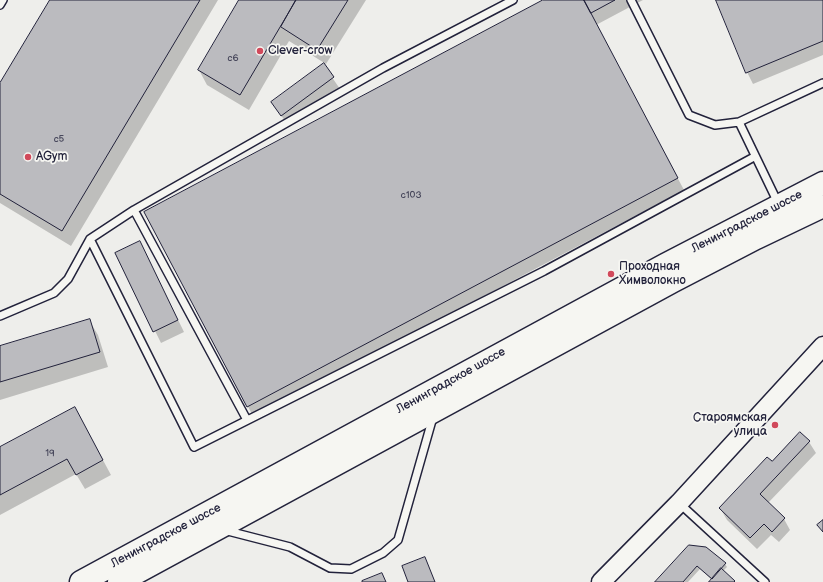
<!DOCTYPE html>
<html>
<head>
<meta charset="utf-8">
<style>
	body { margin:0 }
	canvas { display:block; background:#eeeeeb }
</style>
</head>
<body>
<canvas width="823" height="582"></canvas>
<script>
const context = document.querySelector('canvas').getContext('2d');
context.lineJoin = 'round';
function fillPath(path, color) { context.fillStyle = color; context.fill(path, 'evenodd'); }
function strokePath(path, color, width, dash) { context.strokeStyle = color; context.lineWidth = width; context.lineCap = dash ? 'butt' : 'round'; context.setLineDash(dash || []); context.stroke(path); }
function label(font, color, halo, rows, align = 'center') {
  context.font = font + ' "Balsamiq Sans",sans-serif'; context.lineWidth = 3.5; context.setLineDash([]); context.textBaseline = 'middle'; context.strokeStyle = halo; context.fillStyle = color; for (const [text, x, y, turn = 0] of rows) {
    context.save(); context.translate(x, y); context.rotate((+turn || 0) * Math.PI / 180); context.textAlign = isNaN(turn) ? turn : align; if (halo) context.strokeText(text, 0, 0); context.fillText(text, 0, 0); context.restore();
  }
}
fillPath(new Path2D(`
	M51,0h167l-147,246 -71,-43v-118z
	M240,0h126l-40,64 -37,-23 -40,69 -42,-25 -8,-15z
	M546,0h97l-47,25 88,165 -430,228 -109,-205z
	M717,0h106v55l-70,29 -6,-12z
	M323,64l17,25 -51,38 -17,-25z
	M117,254h29l38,78 -23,11z
	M89,320l9,15 10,32 -108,33v-53z
	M83,423l28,52 -26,14 -9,-15 -76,41v-67z
	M809,442l7,11 -48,50 16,16 6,11 -11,12 -8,-7 -14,14 -30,-29 -7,-12 52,-45z
	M690,546l35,18 2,3 -4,4 12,11h-25l2,-2 -12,-11 -12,13h-31z`), '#0003');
const building = new Path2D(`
	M50,0h150l-138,231 -62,-37v-111z
	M239,0h57l-56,95 -42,-25z
	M296,0h52l-31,50 -36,-23z
	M543,0h41l94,178 -431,229 -103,-195z
	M584,0h31l-24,13z
	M716,0h107v41l-77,32z
	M324,63l10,14 -53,39 -10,-14z
	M140,241l38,79 -25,12 -38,-79z
	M90,319l10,33 -100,30v-36z
	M75,407l28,53 -27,15 -9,-16 -67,36v-48z
	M800,432l10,9 -50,53 25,24 -13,14 -8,-8 -14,14 -31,-30 48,-51 5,4z
	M823,520v12l-6,-7z
	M689,545l17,2 20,16 -14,16 -15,-13 -14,16h-28z
	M425,557l10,25h-27l-6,-16z
	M721,568l14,13 -1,1h-25z
	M382,573l4,9h-24v-1z`);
fillPath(building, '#bbbbbf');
strokePath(building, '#22223b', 1);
const service = new Path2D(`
	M631,0l58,115 26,10 24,-3
	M0,5l3,-5
	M778,203l-39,-81 84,-39
	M134,210l113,210
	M90,239l104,208 350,-176 210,-114
	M0,316l54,-23 14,-14 22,-40 44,-29 249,-142 130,-68
	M679,503l86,79
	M224,530l66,17 40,21 21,1 32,-16 15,-13 35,-123`);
const tertiary = new Path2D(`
	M601,582l78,-79 144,-157`);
const trunk = new Path2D(`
	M81,582l584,-317 158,-82
	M119,582l554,-301 83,-43 67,-32`);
strokePath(service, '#22223b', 10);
strokePath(tertiary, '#22223b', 21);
strokePath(trunk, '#22223b', 25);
strokePath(service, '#f6f6f2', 7);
strokePath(tertiary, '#f6f6f2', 18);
strokePath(trunk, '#f6f6f2', 22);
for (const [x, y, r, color] of [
	[260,51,4,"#d1495b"],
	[28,157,4,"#d1495b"],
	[611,274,4,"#d1495b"],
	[775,425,4,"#d1495b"]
]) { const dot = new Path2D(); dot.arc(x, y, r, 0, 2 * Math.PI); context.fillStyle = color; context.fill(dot); strokePath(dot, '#f6f6f2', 1.5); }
label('10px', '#48485c', null, [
	["с6",233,58],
	["с5",59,139],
	["c103",411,195],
	["19",50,453]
]);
label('12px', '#22223b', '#f6f6f2', [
	["Clever-crow",268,51],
	["AGym",36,157],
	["Проходная",619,267],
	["Химволокно",619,281],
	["Староямская",767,418,"right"],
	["улица",767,432,"right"]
], 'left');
label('12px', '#22223b', '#f6f6f2', [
	["Ленинградское шоссе",747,222,-27],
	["Ленинградское шоссе",451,381,-29],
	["Ленинградское шоссе",166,536,-28]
]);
</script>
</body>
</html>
